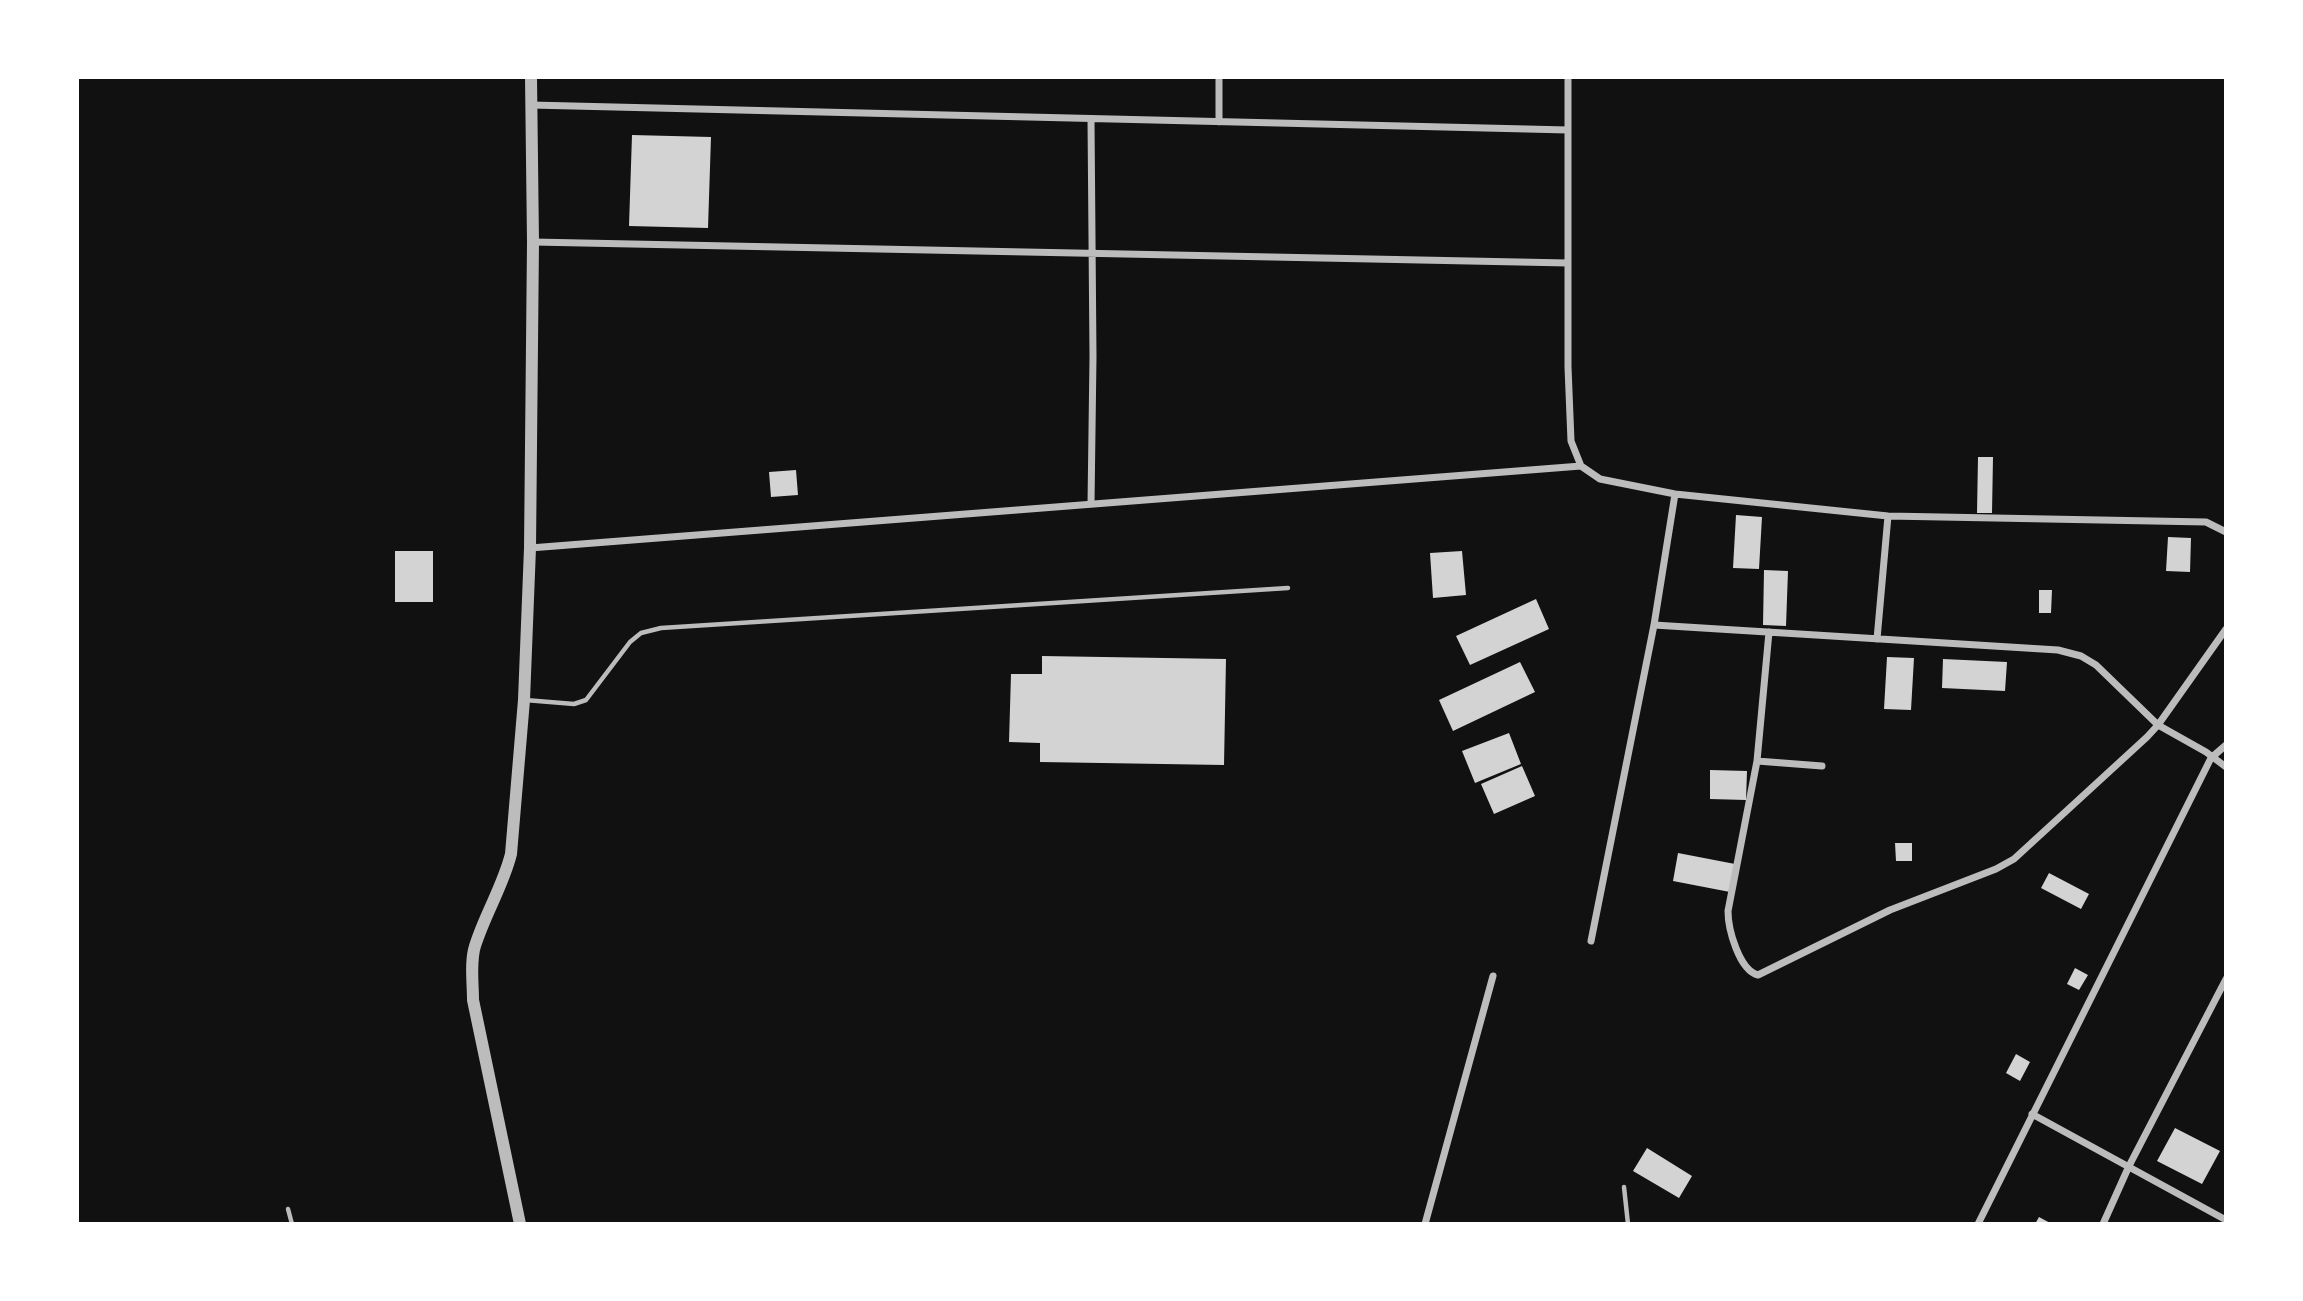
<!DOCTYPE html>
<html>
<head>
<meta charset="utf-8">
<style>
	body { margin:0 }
	#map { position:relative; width:2303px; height:1301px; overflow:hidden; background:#111; font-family:"Fira Sans Condensed",sans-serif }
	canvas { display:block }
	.frame { position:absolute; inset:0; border:79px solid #fff; pointer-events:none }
</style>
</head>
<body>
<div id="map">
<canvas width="2303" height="1301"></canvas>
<div class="frame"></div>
</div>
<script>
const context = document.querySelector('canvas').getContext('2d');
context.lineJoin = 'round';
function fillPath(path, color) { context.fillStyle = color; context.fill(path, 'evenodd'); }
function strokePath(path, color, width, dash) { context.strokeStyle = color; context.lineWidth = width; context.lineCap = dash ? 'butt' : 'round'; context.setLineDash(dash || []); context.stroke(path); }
fillPath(new Path2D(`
	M632,135l79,2 -3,91 -79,-2z
	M1978,457h15l-1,56h-15z
	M796,470l2,25 -27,2 -2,-25z
	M1736,515l26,2 -3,52 -26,-1z
	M2168,537l23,1 -1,34 -24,-1z
	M395,551h38v51h-38z
	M1462,551l4,44 -33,3 -3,-45z
	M1764,570l24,1 -2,55 -23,-1z
	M2039,590h13l-1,23h-12z
	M1536,599l13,30 -79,36 -14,-29z
	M1042,656l184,3 -2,106 -184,-3v-19l-31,-1 2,-68h31z
	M1887,657l27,1 -3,52 -27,-1z
	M1943,659l64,3 -2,29 -63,-3z
	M1520,662l15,30 -82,39 -14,-31z
	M1509,733l12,31 -46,19 -13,-32z
	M1522,766l13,30 -41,18 -13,-30z
	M1710,770l37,1 -1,29 -36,-1z
	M1895,843h17v18h-16z
	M1678,853l57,11 -5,28 -57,-11z
	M2049,873l40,21 -8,15 -40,-21z
	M2075,968l13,7 -9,15 -12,-6z
	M2016,1054l14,8 -10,19 -14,-8z
	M2175,1128l45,23 -18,33 -45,-23z
	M1647,1148l45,28 -13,22 -46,-27z
	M2039,1217l13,7h-17z`), '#d3d3d3');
strokePath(new Path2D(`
	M525,700l49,4 12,-4 44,-58 11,-9 20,-5 627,-40
	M1624,1187l4,37
	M288,1209l4,15`), '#bcbcbc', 4.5);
strokePath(new Path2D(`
	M1219,77v45
	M1568,77v290l3,74 10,25 19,13 75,15 213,22 318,6 20,10
	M531,105l1037,25
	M1091,119l2,238 -2,147
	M533,242l1035,21
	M530,548l1051,-82
	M1654,625l404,25 23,6 15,9 62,60 48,27 20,15
	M1769,632l-12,129 -29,150c0,18 11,59 30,64l132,-65 106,-41 18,-10 133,-122 11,-12 68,-96
	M1877,639l11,-123
	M1757,761l65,5
	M1591,941l63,-316 21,-131
	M2032,1114l194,106
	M1425,1224l68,-248
	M1978,1224l233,-466 15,-13
	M2103,1224l26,-58 97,-187`), '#bcbcbc', 7);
strokePath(new Path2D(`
	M520,1224l-47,-224c0,-17 -3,-38 2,-54 10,-32 28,-60 36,-92l13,-154 6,-152 3,-306 -2,-165`), '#bcbcbc', 12);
</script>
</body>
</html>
